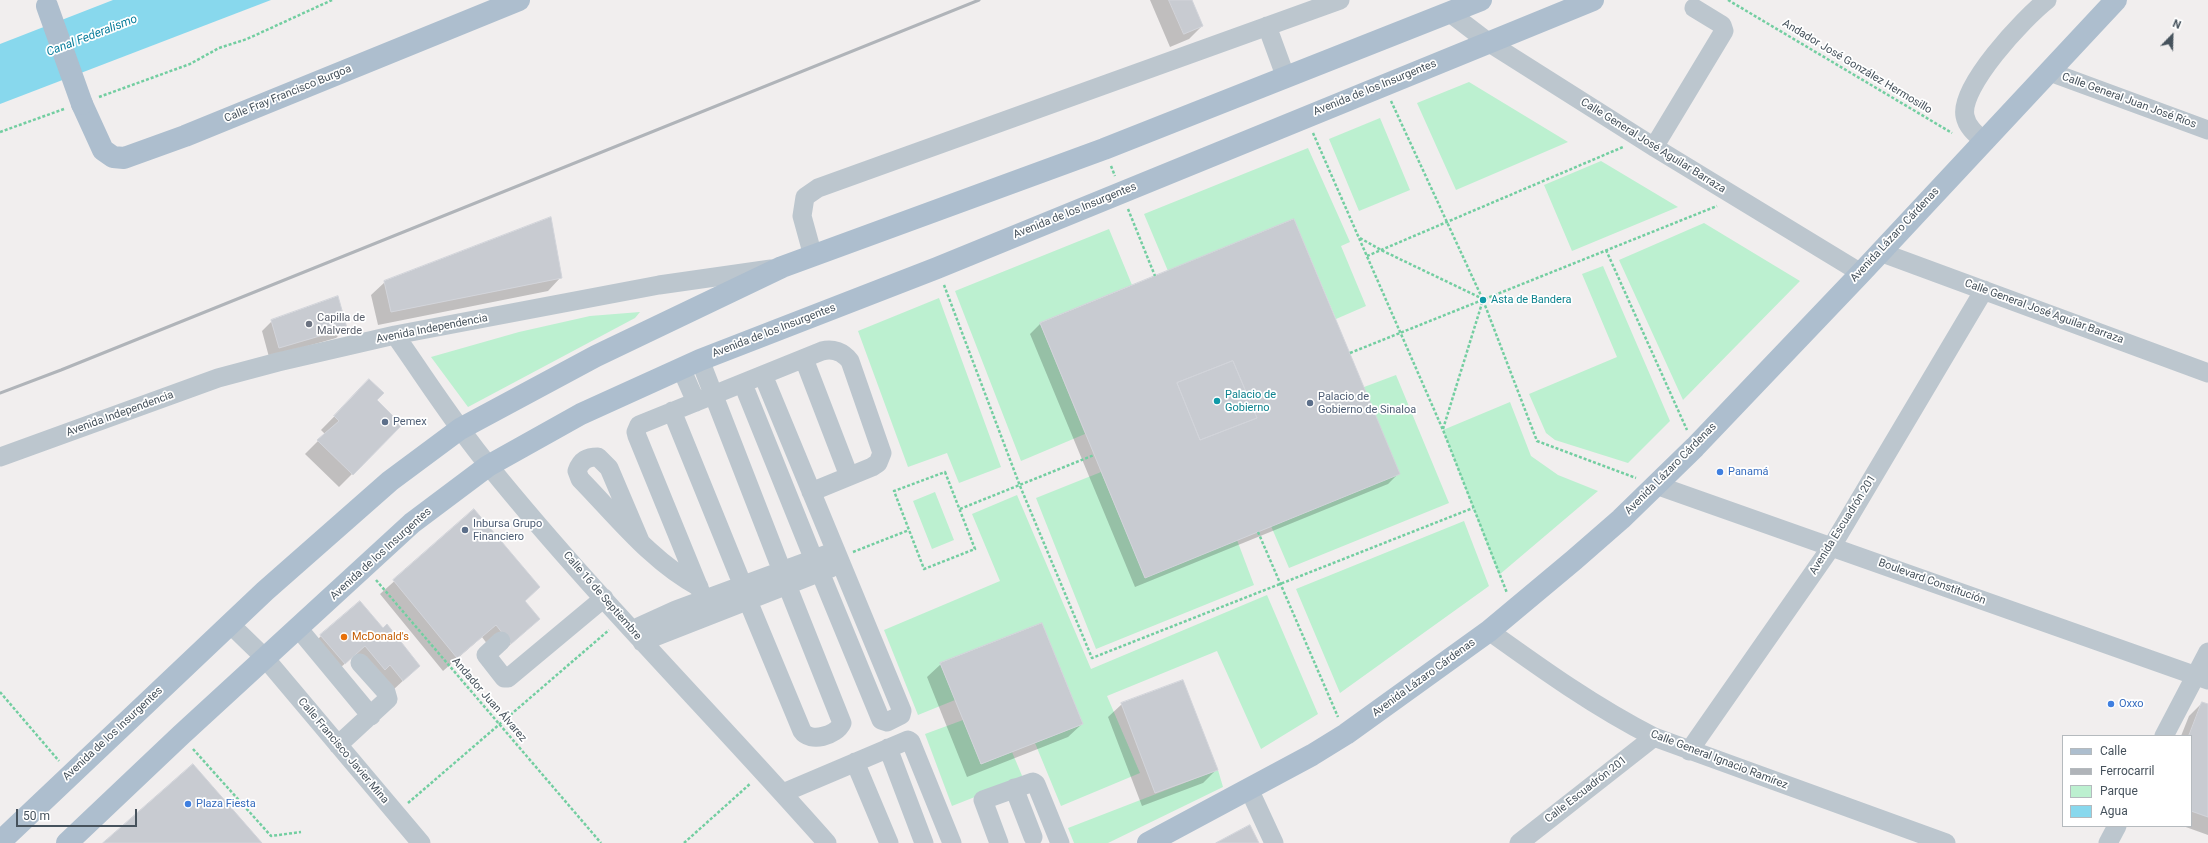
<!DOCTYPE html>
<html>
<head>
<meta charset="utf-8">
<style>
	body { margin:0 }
	#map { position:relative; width:2208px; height:843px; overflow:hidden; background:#f1eeee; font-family:Roboto,sans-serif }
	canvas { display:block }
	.legend { position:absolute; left:2062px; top:735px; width:130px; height:92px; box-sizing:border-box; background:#fff; border:1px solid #b5babe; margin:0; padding:5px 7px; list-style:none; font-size:12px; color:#46525c }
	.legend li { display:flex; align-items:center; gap:8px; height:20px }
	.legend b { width:20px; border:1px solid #b5babe }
	.north { position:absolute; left:2152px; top:16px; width:40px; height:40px; -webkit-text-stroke:3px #fff; paint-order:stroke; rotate:23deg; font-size:11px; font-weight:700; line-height:16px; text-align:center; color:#46525c }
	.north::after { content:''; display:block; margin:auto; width:14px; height:18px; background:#46525c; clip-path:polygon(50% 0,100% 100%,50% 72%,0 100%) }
	.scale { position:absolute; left:16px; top:809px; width:121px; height:18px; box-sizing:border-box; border:2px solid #46525c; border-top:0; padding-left:5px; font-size:12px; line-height:14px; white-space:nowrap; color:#46525c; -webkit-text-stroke:3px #fff; paint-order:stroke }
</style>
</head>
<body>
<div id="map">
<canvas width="2208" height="843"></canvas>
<ul class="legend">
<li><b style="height:5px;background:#adbece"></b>Calle</li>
<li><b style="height:5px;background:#b0b4b9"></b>Ferrocarril</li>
<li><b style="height:11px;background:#bcf0d0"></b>Parque</li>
<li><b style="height:11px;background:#88d8ed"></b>Agua</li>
</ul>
<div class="north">N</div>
<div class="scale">50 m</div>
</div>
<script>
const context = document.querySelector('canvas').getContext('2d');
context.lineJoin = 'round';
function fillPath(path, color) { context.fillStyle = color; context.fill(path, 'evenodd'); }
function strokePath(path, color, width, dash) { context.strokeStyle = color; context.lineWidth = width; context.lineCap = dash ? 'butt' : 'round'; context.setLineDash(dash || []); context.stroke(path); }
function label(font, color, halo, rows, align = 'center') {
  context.font = font + ' Roboto,sans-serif'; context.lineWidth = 3.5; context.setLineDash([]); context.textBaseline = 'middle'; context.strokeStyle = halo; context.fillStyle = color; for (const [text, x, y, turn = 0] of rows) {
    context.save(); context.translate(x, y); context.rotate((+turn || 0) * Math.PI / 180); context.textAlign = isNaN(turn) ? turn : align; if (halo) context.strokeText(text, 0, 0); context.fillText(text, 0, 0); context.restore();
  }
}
fillPath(new Path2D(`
	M1469,82l99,60 -112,48 -39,-87z
	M1380,118l30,72 -51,21 -30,-72z
	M1308,148l42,94 -9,4 25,60 -30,13 -42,-100 -126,52 -24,-57z
	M1601,161l77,46 -106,44 -28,-66z
	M1704,223l96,58 -117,119 -64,-140z
	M1109,229l23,56 -92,38 45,111 -64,27 -66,-170z
	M1603,266l67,155 -42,42 -73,-23 -9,-7 -17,-39 88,-37 -35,-83z
	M939,298l62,169 -42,16 -12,-30 -39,14 -50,-136z
	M640,312l-5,6 -167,89 -37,-50 88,-25 71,-16z
	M1396,375l53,128 -160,65 -18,-42 93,-139z
	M1510,402l21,54 27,19 40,16 -99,84 -56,-145z
	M1101,472l44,105 92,-37 17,45 -158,64 -60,-151z
	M935,492l19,48 -22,9 -19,-48z
	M1017,495l74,174 176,-74 51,119 -57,35 -44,-98 -110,45 33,77 -79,33 -26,-63 48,-19 -41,-101 -102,40 15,37 -37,15 -34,-85 116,-49 -28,-67z
	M1464,521l25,65 -149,107 -44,-104z
	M963,720l18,44 31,-12 11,26 -71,28 -27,-72z
	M1218,770l5,17 -115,56h-34l-6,-15z`), '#bcf0d0');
fillPath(new Path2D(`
	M113,0h158l-271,104v-60z`), '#88d8ed');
fillPath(new Path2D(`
	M1150,0h41l11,26 -13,13 -19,8z
	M1293,220l105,254 -10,10 -253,103 -105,-253 10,-10z
	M561,277l-13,14 -170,34 -7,-30 14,-13z
	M272,321l74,7 -10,10 -67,19 -7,-26z
	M369,381l7,19 25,25 -62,62 -34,-33 20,-20 -4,-4z
	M474,510l50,92 14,17 -41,38 -15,-20 -39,34 -63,-77z
	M387,625l32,41 -26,24 -18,-11 -20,-24 -21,18 -23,-27 10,-10 62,-7z
	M941,664l141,60 -14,13 -101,40 -40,-100z
	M2202,703l6,2v130l-25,-9h8v-90h-10l8,-20z
	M1122,704l94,66 -13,13 -61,23 -34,-89z`), '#0003');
const building = new Path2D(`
	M1169,0h23l11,26 -19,8z
	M551,217l11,61 -171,34 -7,-31z
	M1294,219l106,255 -255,104 -105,-255zM1233,361l24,57 -57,22 -23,-57z
	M338,296l9,32 -68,20 -8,-28z
	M1233,361l24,57 -57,22 -23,-57z
	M369,379l15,14 -7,7 25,25 -49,50 -36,-35 22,-19 -5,-5z
	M474,509l66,78 -15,14 15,18 -29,25 -15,-19 -39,33 -64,-78z
	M360,601l23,27 4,-4 33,42 -17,15 -13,-16 -5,5 -20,-24 -20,18 -25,-29z
	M1042,623l41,101 -102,40 -41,-101z
	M1183,680l35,90 -63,23 -34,-90z
	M2202,702l6,2v113l-17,-6v-75h-2z
	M193,764l69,79h-159z
	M1250,825l9,18h-43z`);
fillPath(building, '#c8cbd1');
strokePath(building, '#d2d4da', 1);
strokePath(new Path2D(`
	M1728,0l224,133
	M99,97l91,-33 29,-16 28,-9 85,-39
	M1391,101l92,199 54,141 99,37
	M0,132l64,-23
	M1313,133l130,297 64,163
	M1111,166l4,10
	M1128,209l27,67
	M1360,238l21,12 102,49
	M1606,250l81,180
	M1367,256l256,-109
	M944,285l76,201 72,172 381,-150
	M1350,353l367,-147
	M1443,429l40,-129
	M945,472l30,77 -51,20 -30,-78z
	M960,509l134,-54
	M1258,532l80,185
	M853,552l56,-22
	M376,580l225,263
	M0,692l59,69
	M193,749l78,87 30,-4
	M408,803l201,-173
	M684,843l67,-60`), '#73cea1', 2.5, [3, 2]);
strokePath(new Path2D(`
	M1450,13l38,29 166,105 207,126
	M1267,26l19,52
	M2050,72l158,58
	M1983,140c-7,-6 -16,-13 -18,-24 -6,-29 59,-98 82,-116
	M1654,147l70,-116 -2,-6 -28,-17
	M1880,252l328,121
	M813,256l-11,-40 3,-19 13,-9 522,-188
	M395,335c31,44 60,90 94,131 106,131 226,250 338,377
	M804,359l45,117
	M700,360l82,211
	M681,368l15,34
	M763,375l139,336 -1,4 -14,7 -6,-2 -61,-148
	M743,384l71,176
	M672,411l71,175
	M0,457l218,-79 60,-16 117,-27 264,-50 112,-16
	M1656,485l552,195
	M640,541l-31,-73 -11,-11c-11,0 -17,3 -21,14l3,8c37,38 72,83 119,108
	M704,600l-67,-164 -1,-4 3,-7 183,-74c11,-3 21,1 28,10l32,92 -4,10 -6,4 -61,25
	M748,601l54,130c8,12 34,5 40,-8l-55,-138
	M231,625l34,33 156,185
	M298,628l73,88
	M632,630l44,-20 160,-59
	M1489,631c53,38 106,76 165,106l292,106
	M501,641l-15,14 18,23h4l96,-80
	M642,642l189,-74
	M2164,736l44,-84
	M338,745l50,-46 -2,-7 -26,-29
	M888,748l36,95
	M1689,751l143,-205 152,-256
	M855,762l34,81
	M1014,788l19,49
	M1249,789l25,54
	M783,793l125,-53 3,2 41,101
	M999,843l-16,-43 50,-18 3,2 24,59
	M1519,843l135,-106
	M2108,843l9,-17`), '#bcc6ce', 19);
strokePath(new Path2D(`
	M82,104l21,46 10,7 11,1 61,-22 334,-136
	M0,842l265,-251 125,-110 70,-52 136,-73 186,-89 322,-118 377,-149
	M67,843l114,-108 231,-212 76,-57 93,-52 119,-54 237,-92 656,-268
	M1148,843l164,-88 34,-21 143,-103 85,-71 47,-41 74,-72 166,-174 255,-273`), '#adbece', 22);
strokePath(new Path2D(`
	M0,393l61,-23 918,-370`), '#b0b4b9', 3);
strokePath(new Path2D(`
	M47,6l35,98`), '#adbece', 22);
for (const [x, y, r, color] of [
	[1483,300,4,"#0f9aa8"],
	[309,324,4,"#6b7280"],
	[1217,401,4,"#0f9aa8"],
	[1310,403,4,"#5c6f8a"],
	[385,422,4,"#5c6f8a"],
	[1720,472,4,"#3f7fe0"],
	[465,530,4,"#5c6f8a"],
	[344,637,4,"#e8710a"],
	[2111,704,4,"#3f7fe0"],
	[188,804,4,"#3f7fe0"]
]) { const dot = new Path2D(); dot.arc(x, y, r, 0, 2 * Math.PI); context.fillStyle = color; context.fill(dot); strokePath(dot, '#fff', 1.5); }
label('11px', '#46525c', '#fff', [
	["Andador José González Hermosillo",1857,67,31],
	["Avenida de los Insurgentes",1375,88,-22],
	["Calle Fray Francisco Burgoa",288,94,-22],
	["Calle General Juan José Ríos",2129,101,20],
	["Calle General José Aguilar Barraza",1653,146,32],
	["Avenida de los Insurgentes",1075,211,-22],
	["Avenida Lázaro Cárdenas",1895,235,-47],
	["Calle General José Aguilar Barraza",2044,312,20],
	["Avenida Independencia",432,329,-11],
	["Avenida de los Insurgentes",774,331,-21],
	["Avenida Independencia",120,414,-20],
	["Avenida Lázaro Cárdenas",1671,469,-45],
	["Avenida Escuadrón 201",1843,525,-58],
	["Avenida de los Insurgentes",381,554,-42],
	["Boulevard Constitución",1932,582,20],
	["Calle 16 de Septiembre",602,596,49],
	["Avenida Lázaro Cárdenas",1424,678,-36],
	["Andador Juan Álvarez",489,700,49],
	["Avenida de los Insurgentes",113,734,-43],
	["Calle Francisco Javier Mina",343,751,50],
	["Calle General Ignacio Ramírez",1719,760,21],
	["Calle Escuadrón 201",1586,790,-38]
]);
label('11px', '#0d838f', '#fff', [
	["Asta de Bandera",1491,300],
	["Palacio de",1225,395],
	["Gobierno",1225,408]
], 'left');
label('11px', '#5b616d', '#fff', [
	["Capilla de",317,318],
	["Malverde",317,331]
], 'left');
label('11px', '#4e5e75', '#fff', [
	["Palacio de",1318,397],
	["Gobierno de Sinaloa",1318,410],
	["Pemex",393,422],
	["Inbursa Grupo",473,524],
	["Financiero",473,537]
], 'left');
label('11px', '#366cbe', '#fff', [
	["Panamá",1728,472],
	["Oxxo",2119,704],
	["Plaza Fiesta",196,804]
], 'left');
label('11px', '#c56008', '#fff', [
	["McDonald's",352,637]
], 'left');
label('italic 12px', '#0b7e9c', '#fff', [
	["Canal Federalismo",92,36,-21]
]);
</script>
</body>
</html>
